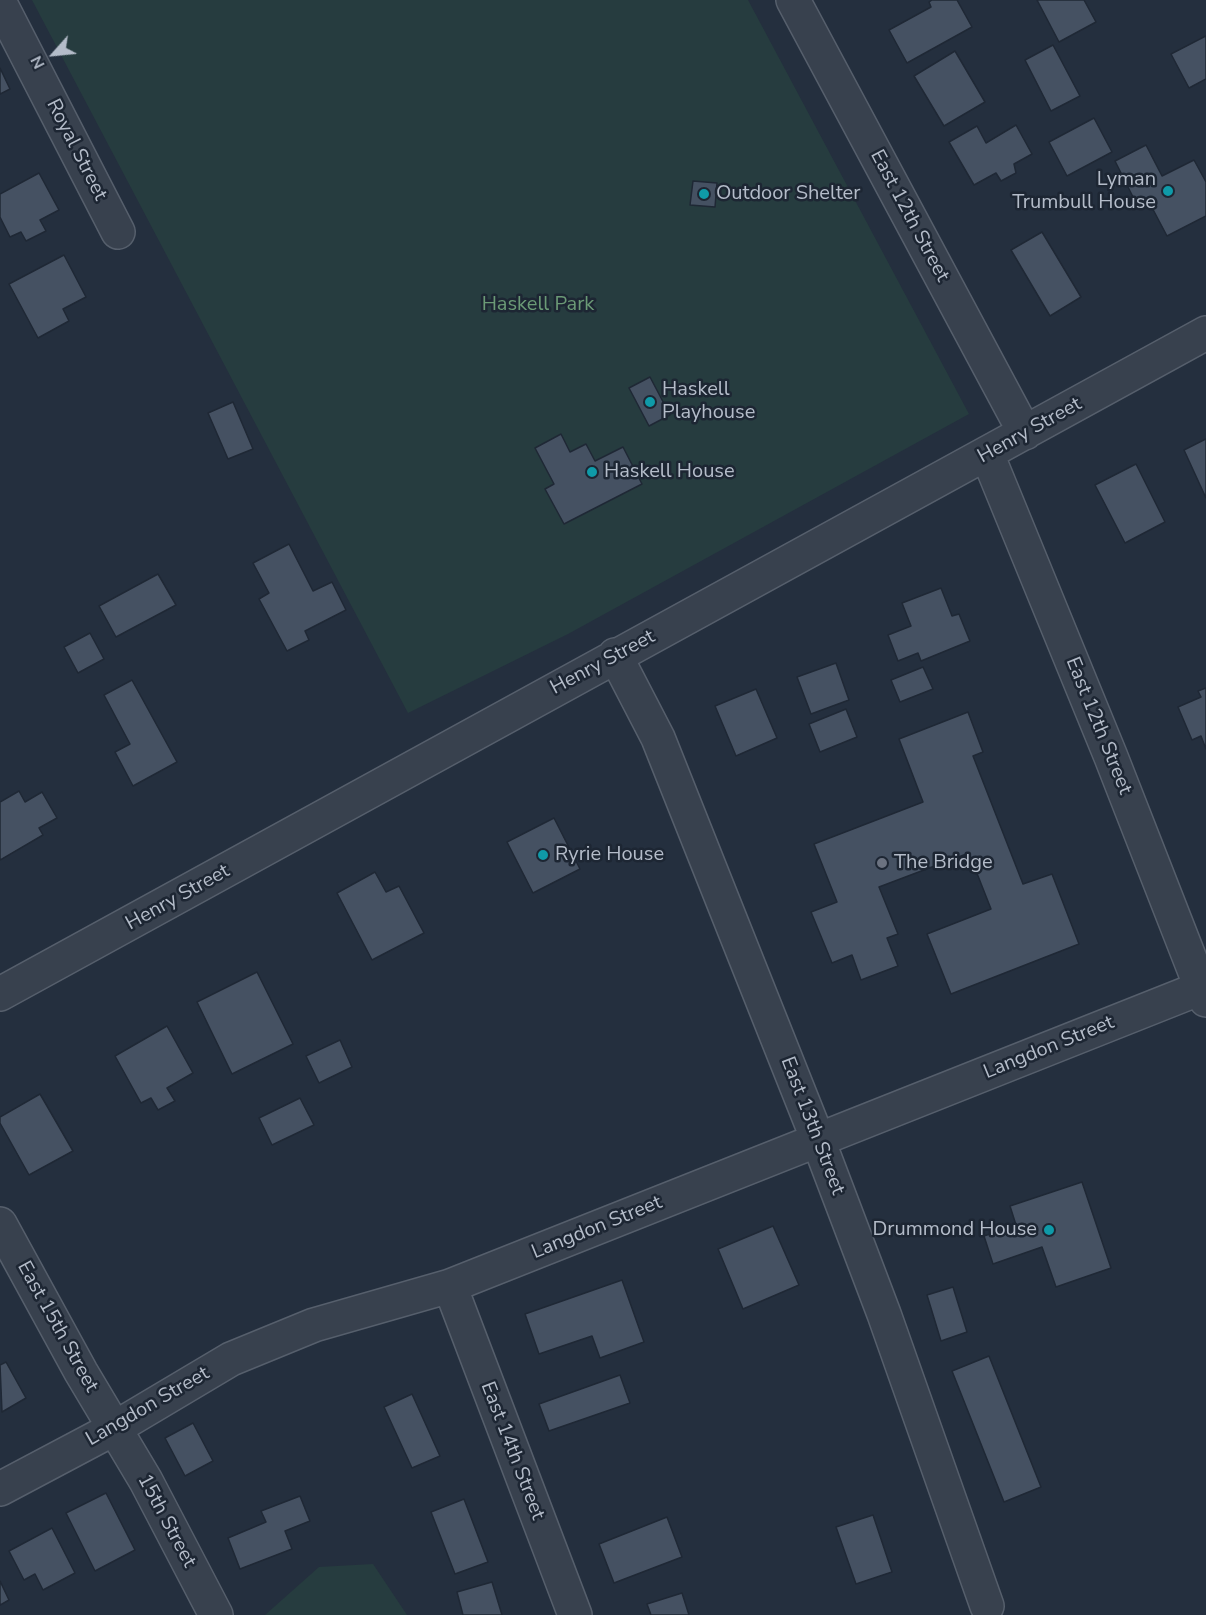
<!DOCTYPE html>
<html>
<head>
<meta charset="utf-8">
<style>
	body { margin:0 }
	#map { position:relative; width:1206px; height:1615px; overflow:hidden; background:#242f3e; font-family:"Nunito Sans",sans-serif }
	canvas { display:block }
	.north { position:absolute; left:24px; top:24px; width:60px; height:60px; -webkit-text-stroke:4px #1d2633; paint-order:stroke; rotate:243deg; font-size:16px; font-weight:700; line-height:24px; text-align:center; color:#b4bcc9 }
	.north::after { content:''; display:block; margin:auto; width:21px; height:27px; background:#b4bcc9; clip-path:polygon(50% 0,100% 100%,50% 72%,0 100%) }
</style>
</head>
<body>
<div id="map">
<canvas width="1206" height="1615"></canvas>
<div class="north">N</div>
</div>
<script>
const context = document.querySelector('canvas').getContext('2d');
context.lineJoin = 'round';
function fillPath(path, color) { context.fillStyle = color; context.fill(path, 'evenodd'); }
function strokePath(path, color, width, dash) { context.strokeStyle = color; context.lineWidth = width; context.lineCap = dash ? 'butt' : 'round'; context.setLineDash(dash || []); context.stroke(path); }
function label(font, color, halo, rows, align = 'center') {
  context.font = font + ' "Nunito Sans",sans-serif'; context.lineWidth = 5; context.setLineDash([]); context.textBaseline = 'middle'; context.strokeStyle = halo; context.fillStyle = color; for (const [text, x, y, turn = 0] of rows) {
    context.save(); context.translate(x, y); context.rotate((+turn || 0) * Math.PI / 180); context.textAlign = isNaN(turn) ? turn : align; if (halo) context.strokeText(text, 0, 0); context.fillText(text, 0, 0); context.restore();
  }
}
fillPath(new Path2D(`
	M32,0h716l221,414 -401,220 -160,79z
	M373,1564l34,51h-142l54,-48z`), '#263c3f');
const building = new Path2D(`
	M932,0h25l15,27 -65,36 -18,-33 42,-23 -2,-5z
	M1037,0h47l12,22 -37,20z
	M1206,36v43l-17,9 -18,-34z
	M1053,45l27,51 -29,15 -26,-51z
	M955,51l30,51 -41,24 -30,-50z
	M0,68l10,21 -10,5z
	M1094,118l18,34 -45,24 -18,-34z
	M1016,125l16,29 -18,10 2,9 -15,8 -5,-8 -22,12 -25,-43 28,-16 9,17z
	M1146,145l16,31 32,-16 12,22v34l-39,20 -19,-36 -11,5 -22,-44z
	M39,173l20,37 -19,10 6,11 -20,10 -5,-9 -11,5 -10,-20v-23z
	M693,181l24,2 -2,24 -25,-2z
	M1042,232l39,65 -31,19 -39,-66z
	M64,255l22,42 -23,12 6,12 -31,17 -29,-54z
	M650,377l20,38 -21,11 -20,-38z
	M233,402l20,47 -25,10 -20,-46z
	M561,434l9,18 16,-8 9,17 28,-14 19,37 -78,40 -19,-35 9,-5 -19,-36z
	M1206,439v59l-22,-48z
	M1136,464l29,58 -40,21 -30,-58z
	M289,544l24,47 19,-9 14,28 -41,21 4,9 -22,11 -28,-52 10,-6 -16,-30z
	M158,574l18,31 -60,32 -17,-31z
	M941,588l11,28 7,-2 11,27 -49,20 -3,-8 -20,8 -10,-26 23,-9 -9,-23z
	M90,633l14,26 -26,14 -14,-26z
	M836,663l13,37 -38,14 -14,-37z
	M923,667l10,22 -33,13 -9,-22z
	M132,680l45,82 -44,24 -18,-34 15,-8 -26,-49z
	M1206,688v61l-5,-13 -9,4 -14,-33 23,-10 -3,-6z
	M756,689l21,49 -41,18 -21,-50z
	M846,709l11,28 -37,15 -11,-28z
	M968,712l15,40 -10,4 50,128 29,-10 27,70 -128,50 -24,-60 64,-25 -22,-56 -90,34 19,47 -11,4 11,28 -37,14 -9,-25 -20,8 -21,-51 26,-10 -23,-58 109,-42 -24,-63z
	M19,791l6,11 17,-10 15,26 -18,10 4,7 -43,25v-58z
	M554,818l26,51 -47,24 -26,-51z
	M375,872l11,20 13,-6 25,47 -52,27 -35,-67z
	M257,972l36,72 -61,30 -35,-72z
	M167,1026l26,47 -26,15 8,13 -17,9 -7,-12 -10,5 -26,-47z
	M340,1040l12,27 -33,16 -13,-27z
	M40,1094l33,57 -44,24 -29,-52v-6z
	M300,1098l14,27 -42,20 -13,-27z
	M1082,1182l29,86 -55,19 -14,-40 -49,17 -9,-28 32,-11 -6,-19z
	M773,1226l26,59 -56,24 -25,-60z
	M622,1280l22,62 -44,16 -8,-22 -53,18 -14,-40z
	M953,1287l14,45 -26,9 -14,-46z
	M989,1356l52,131 -37,15 -52,-131z
	M6,1362l20,36 -24,14 -2,-47z
	M620,1375l10,28 -81,28 -10,-27z
	M412,1394l28,62 -28,12 -28,-61z
	M193,1423l20,38 -28,15 -20,-38z
	M106,1493l29,57 -40,21 -29,-58z
	M300,1496l10,25 -25,10 7,18 -52,20 -12,-31 38,-16 -5,-11z
	M464,1499l24,63 -33,12 -24,-62z
	M873,1515l19,57 -36,12 -20,-57z
	M667,1517l15,40 -68,26 -15,-39z
	M52,1528l23,45 -32,17 -8,-16 -11,6 -15,-29z
	M0,1581l9,19 -9,5z
	M492,1582l10,33h-39l-6,-23z
	M682,1593l7,22h-38l-4,-11z`);
fillPath(building, '#455162');
strokePath(building, '#1f2835', 1.5);
const minor = new Path2D(`
	M793,0l232,433
	M0,3l118,229
	M987,454l124,303 95,243
	M615,655l43,83 160,402 66,174 103,292
	M0,994l1206,-661
	M0,1224l81,148 65,109 70,134
	M450,1286l125,329
	M0,1489l115,-61 116,-69 83,-34 136,-39 756,-300`);
strokePath(minor, '#565f6c', 36);
strokePath(minor, '#38414e', 33);
for (const [x, y, r, color] of [
	[1168,191,6,"#0f9aa8"],
	[704,194,6,"#0f9aa8"],
	[650,402,6,"#0f9aa8"],
	[592,472,6,"#0f9aa8"],
	[543,855,6,"#0f9aa8"],
	[882,863,6,"#6b7280"],
	[1049,1230,6,"#0f9aa8"]
]) { const dot = new Path2D(); dot.arc(x, y, r, 0, 2 * Math.PI); context.fillStyle = color; context.fill(dot); strokePath(dot, '#1d2633', 2); }
label('20px', '#b4bcc9', '#1d2633', [
	["Royal Street",76,150,63],
	["East 12th Street",909,216,62],
	["Henry Street",1030,431,-29],
	["Henry Street",603,663,-28],
	["East 12th Street",1098,726,68],
	["Henry Street",178,898,-29],
	["Langdon Street",1049,1048,-22],
	["East 13th Street",812,1126,69],
	["Langdon Street",597,1228,-22],
	["East 15th Street",57,1327,61],
	["Langdon Street",148,1407,-30],
	["East 14th Street",512,1451,69],
	["15th Street",166,1521,62]
]);
label('20px', '#b4bcc9', '#1d2633', [
	["Lyman",1156,180,"right"],
	["Trumbull House",1156,203,"right"],
	["Outdoor Shelter",716,194],
	["Haskell",662,390],
	["Playhouse",662,413],
	["Haskell House",604,472],
	["Ryrie House",555,855],
	["The Bridge",894,863],
	["Drummond House",1037,1230,"right"]
], 'left');
label('20px', '#6b9a76', '#1d2633', [
	["Haskell Park",538,305]
]);
</script>
</body>
</html>
